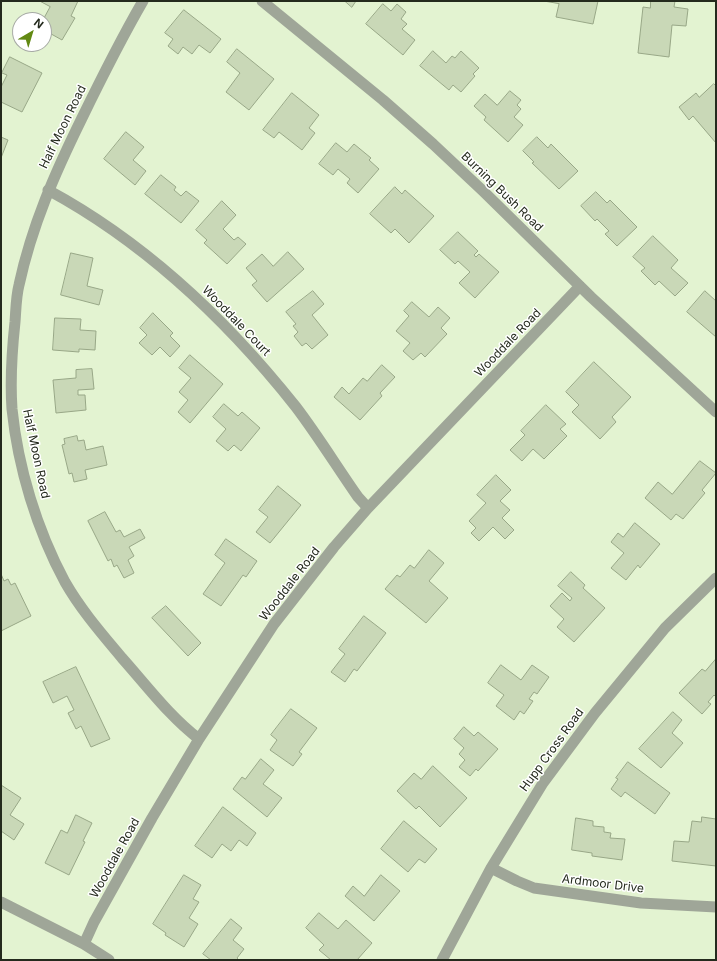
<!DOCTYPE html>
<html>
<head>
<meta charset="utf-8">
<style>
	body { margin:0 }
	#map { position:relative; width:717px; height:961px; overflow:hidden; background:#e3f3d1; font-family:Inter,sans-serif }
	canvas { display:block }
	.frame { position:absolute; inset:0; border:2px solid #242a1d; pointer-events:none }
	.north { position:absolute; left:12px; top:12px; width:40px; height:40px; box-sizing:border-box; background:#fff; border:1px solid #a7aaa5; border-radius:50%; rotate:38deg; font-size:11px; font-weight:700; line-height:16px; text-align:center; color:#242a1d }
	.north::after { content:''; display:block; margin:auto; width:14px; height:18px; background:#628913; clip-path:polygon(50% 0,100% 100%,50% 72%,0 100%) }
</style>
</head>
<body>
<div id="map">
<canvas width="717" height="961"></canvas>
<div class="frame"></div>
<div class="north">N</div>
</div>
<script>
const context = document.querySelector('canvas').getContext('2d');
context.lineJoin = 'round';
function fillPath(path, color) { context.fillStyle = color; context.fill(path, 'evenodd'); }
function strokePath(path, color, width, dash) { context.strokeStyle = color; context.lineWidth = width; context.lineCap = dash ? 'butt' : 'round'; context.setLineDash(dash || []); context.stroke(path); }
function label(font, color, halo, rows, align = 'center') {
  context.font = font + ' Inter,sans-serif'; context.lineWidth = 3; context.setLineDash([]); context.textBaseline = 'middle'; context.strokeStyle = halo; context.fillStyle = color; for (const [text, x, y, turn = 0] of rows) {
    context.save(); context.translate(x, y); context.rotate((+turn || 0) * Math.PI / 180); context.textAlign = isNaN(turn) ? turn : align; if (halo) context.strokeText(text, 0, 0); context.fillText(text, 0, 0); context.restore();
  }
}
const building = new Path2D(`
	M40,1h38l-7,15 4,2 -13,22 -18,-10v-10h-9l3,-5 6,3 6,-11z
	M345,1h11l-4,6z
	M544,1h54l-5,23 -37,-7 3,-13z
	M651,1h24l-1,6 14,2 -2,17 -14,-1 -3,32 -31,-4 5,-46 7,1z
	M383,4l8,7 6,-7 9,8 -5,7 6,5 -5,5 13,11 -12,15 -37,-31z
	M184,10l37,29 -11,14 -11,-8 -7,9 -9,-7 -5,7 -10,-8 5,-7 -8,-6z
	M237,49l37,30 -25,31 -23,-18 14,-19 -13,-11z
	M433,51l13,12 6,-7 3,2 6,-7 18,17 -6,6 2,2 -14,16 -8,-7 -4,5 -29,-24z
	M10,57l32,16 -20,39 -21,-10v-15l6,-12 -5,-2z
	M714,84l2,2v57l-23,-27 -4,4 -10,-13 17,-14 3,4z
	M510,91l11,9 -4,5 4,4 -7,8 9,8 -15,17 -24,-22 2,-3 -12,-11 11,-12 12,11z
	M292,93l27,22 -10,13 6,5 -13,17 -23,-18 -5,6 -11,-8z
	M126,132l18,15 -11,13 13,11 -11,14 -31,-26z
	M1,137l7,3 -7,18z
	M537,137l11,11 3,-4 27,27 -19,18 -27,-26 2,-1 -11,-11z
	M336,143l11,9 7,-8 17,14 -2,2 10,9 -21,24 -11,-10 3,-4 -12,-10 -5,6 -14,-11z
	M161,175l15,12 -2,3 7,6 5,-5 13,10 -18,22 -36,-29z
	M395,187l7,7 3,-4 29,26 -25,27 -14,-14 -4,4 -21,-19z
	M596,192l11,11 3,-3 27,27 -20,19 -12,-12 4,-3 -12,-12 -2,2 -14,-15z
	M222,201l14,14 -13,14 11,11 4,-3 8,7 -19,20 -23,-21 3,-3 -11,-10z
	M458,232l20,19 -4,4 2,2 3,-3 20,18 -24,26 -16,-15 11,-11 -12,-11 -3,3 -15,-14z
	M653,236l25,24 -7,8 17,15 -13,13 -16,-15 -4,4 -14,-14 4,-3 -12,-11z
	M288,252l16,17 -37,33 -15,-17 5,-4 -11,-13 16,-14 11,12z
	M71,253l22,5 -6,28 16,4 -4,15 -38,-10z
	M313,291l11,13 -12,11 16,20 -16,14 -6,-6 -4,3 -8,-10 4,-4 -5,-6 3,-2 -10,-12z
	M705,291l11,10v36l-29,-25z
	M412,302l17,15 9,-10 12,11 -9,10 6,6 -22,23 -4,-4 -8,7 -10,-9 7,-8 -14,-12 13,-15 -5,-5z
	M153,313l20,20 -3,3 10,10 -10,11 -10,-10 -8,8 -13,-12 8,-8 -7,-7z
	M55,318l26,1 -1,11 16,1 -1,19 -16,-1v3l-26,-2z
	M190,355l33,29 -33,39 -12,-11 10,-12 -9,-8 12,-14 -12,-10z
	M594,362l37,35 -19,20 4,5 -16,17 -28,-27 7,-7 -13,-13z
	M382,365l13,12 -15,16 2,3 -22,24 -26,-23 8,-10 7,7 14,-16 4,3z
	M92,369l2,20 -16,1v5h7l1,15 -30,3 -3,-33 23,-2v-8z
	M224,404l14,12 4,-4 18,16 -19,23 -7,-6 -6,6 -12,-10 10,-12 -13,-12z
	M546,405l20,19 -6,5 7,7 -23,23 -11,-10 -11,12 -12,-11 15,-15 -4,-4z
	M77,436l1,5 6,-1 2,10 17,-4 4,19 -22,5 2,9 -13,3 -2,-9 -3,1 -7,-29 3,-1 -1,-5z
	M700,461l16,12 -14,17 3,3 -22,26 -7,-5 -5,6 -26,-22 13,-16 14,12z
	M496,475l15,15 -11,11 10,9 -8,8 12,12 -9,9 -12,-12 -14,14 -8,-8 5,-5 -7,-7 17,-18 -9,-8z
	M278,486l23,19 -31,38 -14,-11 12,-15 -9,-7z
	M105,512l11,20 4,-2 4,7 16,-8 5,9 -16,9 5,9 -6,4 6,13 -10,5 -7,-13 -3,2 -3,-8 -3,2 -20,-40z
	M635,523l25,21 -20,24 -2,-3 -12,15 -15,-12 13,-15 -13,-11 7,-9 5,4z
	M226,539l31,22 -11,16 -3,-2 -22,31 -18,-12 22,-31 -10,-8z
	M429,550l15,13 -15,18 19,17 -22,25 -41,-34 12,-14 3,2 10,-12 4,3z
	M571,572l14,13 -2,3 22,20 -31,34 -17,-15 7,-8 -14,-13 12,-13 8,8 2,-3 -14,-12z
	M1,574l3,7 4,-2 3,6 4,-2 16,33 -30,15z
	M166,606l35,37 -13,13 -36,-38z
	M364,616l22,17 -29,38 -3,-2 -9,13 -14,-10 14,-18 -6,-5z
	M716,659v38l-2,-2 -6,7 3,2 -9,10 -23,-21 23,-24 3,2z
	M501,665l20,15 11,-15 17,12 -12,17 -3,-2 -5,7 4,2 -9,13 -4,-3 -6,9 -18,-14 8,-11 -16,-12z
	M76,667l34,72 -19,8 -10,-21 -5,3 -8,-16 6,-3 -7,-14 -14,7 -10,-21z
	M291,709l26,19 -18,24 3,2 -9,12 -23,-16 7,-10 -6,-5z
	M673,712l9,8 -10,13 11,10 -22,25 -22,-19z
	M464,727l10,9 4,-4 20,17 -20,22 -2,-2 -6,7 -11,-9 6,-7 -6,-6 5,-6 -10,-9z
	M261,759l13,11 -11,14 19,14 -15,19 -34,-28 9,-12 3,2z
	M628,762l42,31 -15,21 -30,-22 -4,5 -10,-8 7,-10 -2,-1z
	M433,766l34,32 -27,29 -21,-21 -3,3 -19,-18 17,-18 7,6z
	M1,785l20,13 -11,17 14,9 -10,16 -13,-9z
	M223,807l33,26 -9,13 -8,-6 -8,11 -9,-7 -10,14 -17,-12z
	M76,815l16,8 -9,18 2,1 -16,33 -24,-12 16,-33 6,3z
	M702,817l14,2v47l-44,-5 2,-20 15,1 3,-21 9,1z
	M576,818l17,3v5l11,1v5l7,1 -1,5 15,1 -3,21 -30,-4v-3l-20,-3z
	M404,821l33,28 -12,14 -6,-4 -11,13 -27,-23z
	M184,875l17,10 -8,14 6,3 -10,16 9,6 -14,23 -19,-12 1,-2 -13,-9z
	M381,875l19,16 -26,30 -29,-25 8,-10 11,10z
	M319,913l19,16 8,-9 26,23 -15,17h-26l-12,-10 5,-5 -18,-17z
	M231,919l11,9 -9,12 11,9 -7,9 2,2h-28l-8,-6z`);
fillPath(building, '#c9d8b7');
strokePath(building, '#98a787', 1);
strokePath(new Path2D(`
	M143,1c-22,38 -42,78 -61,117 -27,55 -50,107 -63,167 -3,12 -3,24 -4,37 -3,28 -5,58 -3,87 6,59 25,121 53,173 16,28 37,52 57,76 25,28 48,59 77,81
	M262,1l121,99 50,44 50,47 108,106 125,115
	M48,190c98,53 179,130 248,217 22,29 41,60 62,90l10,11
	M491,868l26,13 17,7 107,15 75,4
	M1,902l83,42 25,16
	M84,944l10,-22 58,-104 47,-79 75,-115 60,-77 34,-39 212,-222
	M442,960l49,-92 52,-85 52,-70 70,-85 51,-50`), '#9fa698', 11);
label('12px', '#242a1d', '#fff', [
	["Half Moon Road",63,127,-64],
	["Burning Bush Road",502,192,44],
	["Wooddale Court",236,321,46],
	["Wooddale Road",508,343,-46],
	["Half Moon Road",36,454,78],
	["Wooddale Road",290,584,-52],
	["Hupp Cross Road",552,750,-54],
	["Wooddale Road",115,858,-61],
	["Ardmoor Drive",603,884,7]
]);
</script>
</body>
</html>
